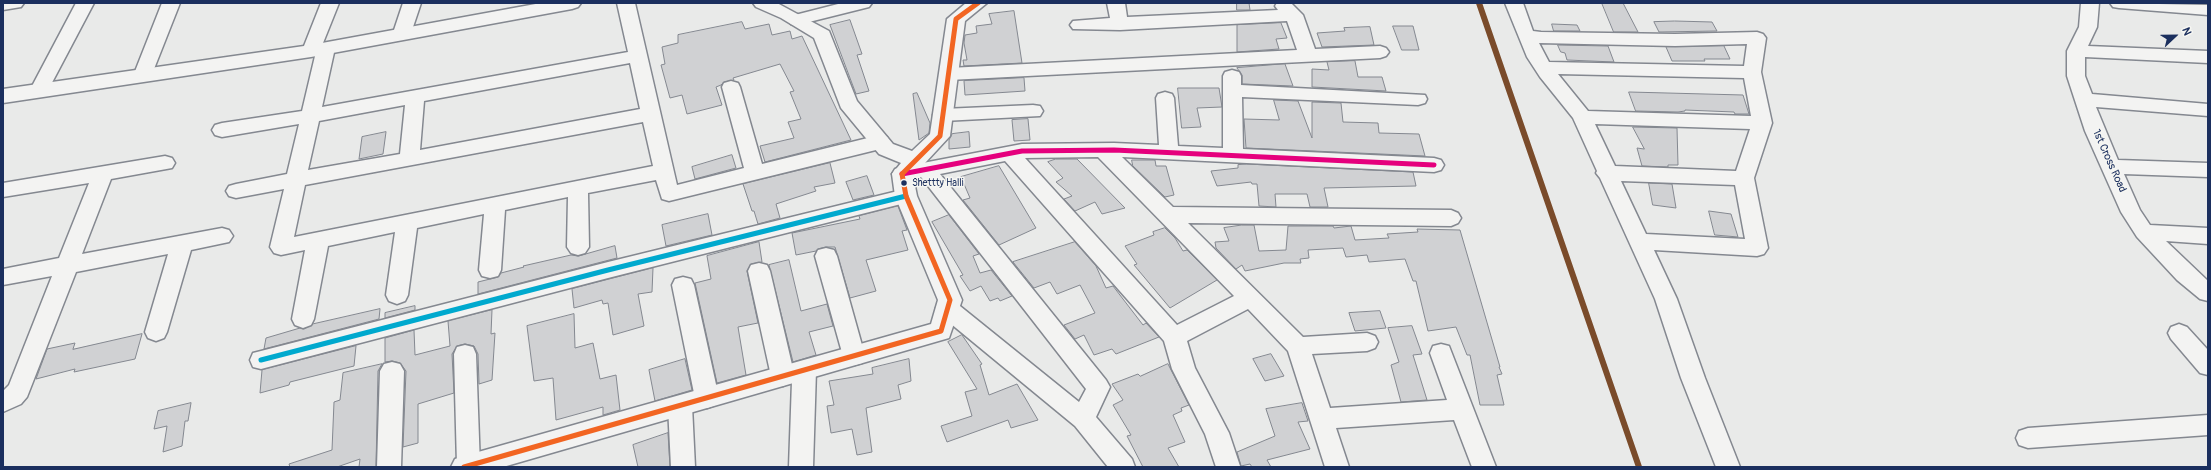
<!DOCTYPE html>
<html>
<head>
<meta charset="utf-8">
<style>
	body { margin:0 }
	#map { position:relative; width:2211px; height:470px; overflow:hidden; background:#e9eae9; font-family:Pangolin,sans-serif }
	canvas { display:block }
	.frame { position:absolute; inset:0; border:4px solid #1b2f5e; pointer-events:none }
	.north { position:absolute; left:2155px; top:16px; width:40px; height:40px; -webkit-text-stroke:3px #f6f6f2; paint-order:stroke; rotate:68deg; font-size:11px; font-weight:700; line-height:16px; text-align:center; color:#1b2f5e }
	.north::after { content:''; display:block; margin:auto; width:14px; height:18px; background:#1b2f5e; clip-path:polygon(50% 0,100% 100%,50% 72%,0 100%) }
</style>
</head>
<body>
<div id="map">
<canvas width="2211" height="470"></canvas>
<div class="frame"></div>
<div class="north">N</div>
</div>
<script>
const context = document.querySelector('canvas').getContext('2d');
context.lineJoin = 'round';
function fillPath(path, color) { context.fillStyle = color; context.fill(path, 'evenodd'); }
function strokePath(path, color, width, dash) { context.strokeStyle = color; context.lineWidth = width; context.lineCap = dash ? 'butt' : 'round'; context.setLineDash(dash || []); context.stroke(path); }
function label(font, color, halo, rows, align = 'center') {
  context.font = font + ' Pangolin,sans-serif'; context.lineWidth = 3; context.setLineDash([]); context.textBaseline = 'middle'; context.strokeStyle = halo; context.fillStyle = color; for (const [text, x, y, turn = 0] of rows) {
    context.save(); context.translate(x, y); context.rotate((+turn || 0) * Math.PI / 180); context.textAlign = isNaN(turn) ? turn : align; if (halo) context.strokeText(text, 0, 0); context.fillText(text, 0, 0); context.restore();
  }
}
const building = new Path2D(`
	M1237,3h12l1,7h-13z
	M1602,3h21l15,29h-24z
	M1014,11l8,52 -58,3 -1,-6h4l-3,-17 1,-8 12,-2 -1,-7 16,-2 -3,-10z
	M850,20l12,34 -5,1 12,36 -13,3 -26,-69z
	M1675,21l37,1 5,9 -58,1 -5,-10z
	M742,22l3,7 24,-5 3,11 18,-4 2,8 10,-3 49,104 -86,22 -5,-16 34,-8 -6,-16 13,-3 -11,-27 4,-1 -14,-27 -47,14 1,2 -10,2 -3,3 -5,2 6,18 -35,9 -5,-19 -12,3 -9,-33 4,-1 -3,-17 16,-4v-8z
	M1281,23l6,15 -11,1 3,10 -42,3v-27z
	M1552,24l25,1 3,6h-26z
	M1393,26h20l6,24h-17z
	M1370,27l4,18 -52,2 -5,-14 28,-2 -1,-3z
	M1558,45l50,1 6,16 -47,-2 -2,-7 -4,-1z
	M1724,46l6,13h-26l1,2h-33l-6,-14z
	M1355,61l3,16h24l4,14 -74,-4v-18l17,1 -2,-8z
	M1285,64l8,22 -51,-2v-9l-5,-7z
	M1024,78l1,13 -60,4 -1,-14z
	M1178,88h41l3,19 -25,1 4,19 -19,1z
	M1629,92l114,3 6,19h-14l-1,-2 -49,-2v1l-7,1 -42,-1z
	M917,93l13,30 -1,10 -10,7 -6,-46z
	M1274,100l24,1 14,37v-36l29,1 2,19 35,1 1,10 40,1 6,22 -179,-8 -2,-29 35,1z
	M1028,119l2,21 -16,1 -2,-21z
	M1633,127l44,1 1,37h-10v2l-26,-1 -5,-18 7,1z
	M386,132l-3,22 -24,5 3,-22z
	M969,132l1,15 -21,2v-9l3,-6z
	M732,155l4,13 -41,11 -3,-12z
	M1056,159h21l48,49 -23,6 -7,-12 -20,9 -11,-12 8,-3 -16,-14 7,-4 -15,-16z
	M1132,160h23l1,6h10l8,29 -9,2 -32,-31z
	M830,163l5,20 -21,4 2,4 -40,13 4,14 -22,6 -4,-13h-2l-9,-27z
	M1247,164l166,8 3,14 -92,2 4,19h-18l-3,-13h-32l1,13 -17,-1 -2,-22h-5l-1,-2 -34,4 -6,-15 27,-3v-3z
	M999,166l37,62 -37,17 -36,-45 7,-2 -9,-21z
	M867,176l7,19 -21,5 -7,-18z
	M1649,183l23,1 4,24 -23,-3z
	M898,206l9,24 -5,1 6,19 -42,10 10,31 -26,7 -15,-51h-9l-8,2 -2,2 -20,4 -4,-22 68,-14 -1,-3z
	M1709,211l22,3 7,23 -23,-2z
	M708,214l4,21 -46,11 -4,-21z
	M949,215l30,39 -6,2 7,17 11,-3 21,26 -12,5 -2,-3 -8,3 -9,-15 -11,5 -10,-15 3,-1 -31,-53z
	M1242,225h12l5,26 27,-1 2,-24h45l1,2 17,-2 4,14 34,-2 -2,-4 31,-2 -1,-3 43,1 40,137h-1l3,7 -5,1 7,30h-24l-10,-50h-3l-11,-28 -28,4 -12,-50h-3l-8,-22 -36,3 -2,-7 -21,2 -3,-9 -35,2 1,8 -9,1 1,4h-17l-39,8 -3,-6 -6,4 -20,-21 -1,-6 14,-1 -5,-13z
	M1165,228l10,10 8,13 4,-1 30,30 -47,28 -36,-43 3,-1 -12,-18 29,-11 -1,-3z
	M759,242l3,20 -11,2 -4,7 11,52 -20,4 8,48 -29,8 -22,-100 16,-4 -4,-23z
	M1075,242l21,24 10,22 7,-2 30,39 3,-2 13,14 -43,17 -4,-5 -18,6 -10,-20 -9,4 -11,-14 31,-12 -15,-28 -23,9 -7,-12 -16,6 -21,-26z
	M615,246l2,12 -139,36v-12l20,-5 3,-4 23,-6 -1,-1 48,-11 7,1z
	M789,260l12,51 26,-7 6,22 -24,6 7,23 -23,7 -24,-97z
	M653,268l-1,24 -14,2 6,32 -31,9 -5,-32 -5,1 -1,-4 -28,8 -2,-19z
	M415,306v4l-30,8v-5z
	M380,309l-1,10 -115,30 2,-11 34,-10 4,1 9,-5z
	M492,310l-1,24 4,-1 -3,47 -13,4 -1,-30 -4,-8 -9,-2 -8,2 -5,8 2,39 -36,11v39l-15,4 3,-76 -6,-8 -8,-2 -7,1v-24l29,-8 1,25 35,-9 -2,-25z
	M1380,311l6,17 -31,3 -6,-18z
	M574,314l1,34 18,-5 7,36 16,-4 4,35 -17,5v-8l-47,13 -3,-42 -19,3 -7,-55z
	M1412,326l10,28 -9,1 14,45 -26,2 -10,-37 8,-3 -11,-34z
	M142,334l-7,25 -61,13 1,-3 -39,10 11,-30 28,-6 -2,6z
	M962,335l20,29 -2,1 9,30 28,-11 21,36 -27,8 -3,-8 -61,22 -6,-16 31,-10 -7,-24 12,-3 -29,-47z
	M356,346l-2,20 -64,16 -1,3 -29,8 2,-23z
	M1271,354l13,22 -19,5 -12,-22z
	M685,359l7,31 -37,11 -6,-31z
	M909,359l2,22 -13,4 3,14 -35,9 6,44 -15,3 -5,-26 -21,4 -4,-27 7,-1 -5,-24 44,-7 -1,-6z
	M382,364l-4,7 -2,96h-17l1,-8 -23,8h-47l-1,-3 43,-14 2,-48 6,-2 3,-27z
	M1168,364l21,41 -8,3 1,3 -9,4 12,27 -17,6 11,19h-36l-16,-31 4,-1 -18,-30 10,-5 -11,-16 26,-10 2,2z
	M191,403l-3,18h-3l-3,25 -19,6 4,-26 -13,3 4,-18z
	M1302,403l6,18 -10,1 12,27 -43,11 4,7h-19l-2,-3 -9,2 -4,-14 38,-16 -9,-27z
	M668,433l2,34h-32l-5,-22z`);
fillPath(building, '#d0d1d3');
strokePath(building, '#848890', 1);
const street = new Path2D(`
	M3,3h21l-3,4 -18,3z
	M76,3h18l-48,91 -7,2 -7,-2 -2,-4z
	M162,3h18l-28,71 -2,4 -7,2 -7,-2 -2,-4z
	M321,3h18l-16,40 9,1 3,4 -13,59 306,-55 -11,-49h18l42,182 67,-17 -22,-81 2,-4 7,-2 7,2 2,4 22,77 118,-29 7,2 3,5 -3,5 -7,2 -211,52 -7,-2 -6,-19 -68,13 1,54 -4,6 -7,2 -7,-2 -4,-6 1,-50 -63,13 -4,60 -3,6 -8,2 -8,-2 -3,-6 5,-56 -67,14 -9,67 -3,6 -8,3 -8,-3 -3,-6 9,-63 -67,14 -14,73 -3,6 -8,3 -8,-3 -3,-6 13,-69 -24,5 -7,-2 -4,-6 14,-58 -48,9 -7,-2 -3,-5 3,-5 7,-2 51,-10 12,-50 -77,13 -7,-2 -3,-5 3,-5 7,-2 80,-12 13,-55 -10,-1 -3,-4zM630,63l10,46 -220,41 4,-49zM405,105l-5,49 -92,16 11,-49zM643,122l10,44 -359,71 11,-52z
	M403,3h18l-10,30 -3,4 -6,2 -6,-2 -3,-4z
	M842,3h30l-3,4 -72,18 -6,-1 -3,-4 3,-4z
	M1107,3h18l2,14 151,-7 -3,-4 2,-3h14l12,12 12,34 65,-3 6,2 3,4 -3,4 -6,2 -431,22 -7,-2 -2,-4 2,-4 7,-2 348,-18 -10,-29 -167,9 -47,-1 -3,-4 3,-4 37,-3z
	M1505,3h18l10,28 8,1 134,2 82,-2 6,2 3,4 -5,34 11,51 -18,55 14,70 -4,6 -7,2 -103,-6 23,49 28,79 35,89h-24l-35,-89 -26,-79 -55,-121 -4,-5 1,-2 -24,-53 -33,-41 -13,-20zM1539,43l136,3 72,-2 -3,22 -195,-4zM1558,74l186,4 7,38 -163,-5zM1595,124l155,5 -14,42 -121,-5zM1621,181l114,4 10,54 -99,-5z
	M2081,3h18l-2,24 -9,19 120,5v12l-123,-6v19l7,18 116,10v12l-112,-9 22,53 90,3v14l-84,-3 16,36 10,15 58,3v16l-42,-3 42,40v20l-8,-2 -23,-19 -40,-43 -16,-25 -36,-81 -18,-55v-25l12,-24z
	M2110,3l98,2v10l-89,-7 -6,-1z
	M1232,70l7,2 2,4v9l184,10 2,4 -2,4 -7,2 -176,-8 1,52 191,9 7,2 3,5 -3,5 -7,2 -312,-15 51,50 278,3 7,3 3,5 -3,5 -7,3 -263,-3 115,114 64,-4 8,3 3,6 -3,6 -8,3 -55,3 18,54 117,-8 -17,-47 3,-7 8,-2 8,2 47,121h-24l-18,-47 -118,8 13,39h-24l-37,-116 -40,-42 -61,32 8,27 34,65 11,33 -24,1 -11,-33 -33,-65 -8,-28 -159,-180 -65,13 166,206 4,7 -14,30 36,42 3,8h-27l-33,-41 -136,-112 -3,-6 3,-6 8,-3 8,3 124,100 7,-13 -165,-212 -19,4 -7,-2 -3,-5 3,-5 7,-2 120,-23 92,-1 45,2 -3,-47 2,-4 7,-2 7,2 2,4 4,48 45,2v-72l2,-4zM1098,157l136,139 -57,29 -152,-167z
	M1033,105l7,1 3,5 -3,5 -97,5 -7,-1 -3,-5 3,-5 7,-1z
	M165,156l7,2 3,5 -3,5 -61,11 -29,75 140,-26 7,2 4,6 -4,6 -38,8 -24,82 -3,6 -8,3 -8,-3 -3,-6 23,-78 -92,18 -49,125 -6,7 -18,8v-21l6,-6 43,-109 -49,9v-16l56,-11 30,-75 -86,14v-14z
	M906,189l7,2 3,5 -3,5 -305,77 -347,91 -8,-2 -3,-7 3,-7 8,-2 347,-89z
	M826,248l8,2 3,6 28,100 -3,7 -8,2 -8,-2 -3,-7 -28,-100 3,-6z
	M759,263l8,2 3,6 23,98 3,-6 8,-2 8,2 4,7 -3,97h-24l3,-86 -9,5 -8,-3 -4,-7 -23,-105 3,-6z
	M683,277l8,2 3,6 25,113 -4,7 -8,3 -8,-3 -4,-7 -23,-113 3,-6z
	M2179,324l8,3 21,23v25l-8,-2 -29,-34 -3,-6 3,-6z
	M465,345l8,2 3,7 4,113h-22l-1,-2 -3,-111 3,-7z
	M392,362l8,2 4,7 -3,96h-24l3,-96 4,-7z
	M680,396l8,3 4,7 3,61h-24l-3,-61 4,-7z
	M2208,415v20l-180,13 -9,-3 -3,-7 3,-7 9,-3z`);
const secondary = new Path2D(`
	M541,3h40l-3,4 -6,2 -261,48 -308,46v-14l308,-44z
	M753,3h24l52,28 28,70 36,43 19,7 18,-17 17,-115 19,-16h21l-22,18 -15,115 -37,40 4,20 45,104 -13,38 -446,129h-52l4,-8 9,-3 467,-132 7,-24 -43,-104 -3,-22 9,-11 -22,-9 -38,-46 -27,-70 -33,-20 -25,-11z`);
strokePath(street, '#848890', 3);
strokePath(secondary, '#848890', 3);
fillPath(street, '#f3f3f2');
fillPath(secondary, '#f3f3f2');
strokePath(new Path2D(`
	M902,174l120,-23 92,-1 320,15`), '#e5007d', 5);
strokePath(new Path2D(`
	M261,360l347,-90 298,-74`), '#00a9ce', 5);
strokePath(new Path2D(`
	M464,467l477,-136 9,-31 -44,-104 -4,-22 38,-38 16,-117 22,-16`), '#f26522', 5);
strokePath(new Path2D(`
	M1479,3l160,464`), '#7a4b2a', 6);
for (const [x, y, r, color] of [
	[904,183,3.5,"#1b2f5e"]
]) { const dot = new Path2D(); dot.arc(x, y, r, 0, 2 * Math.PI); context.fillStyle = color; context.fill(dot); strokePath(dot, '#f6f6f2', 1.5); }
label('10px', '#1b2f5e', '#f6f6f2', [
	["Shettty Halli",912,183]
], 'left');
label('11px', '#1b2f5e', '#f6f6f2', [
	["1st Cross Road",2109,161,66]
]);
</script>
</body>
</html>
